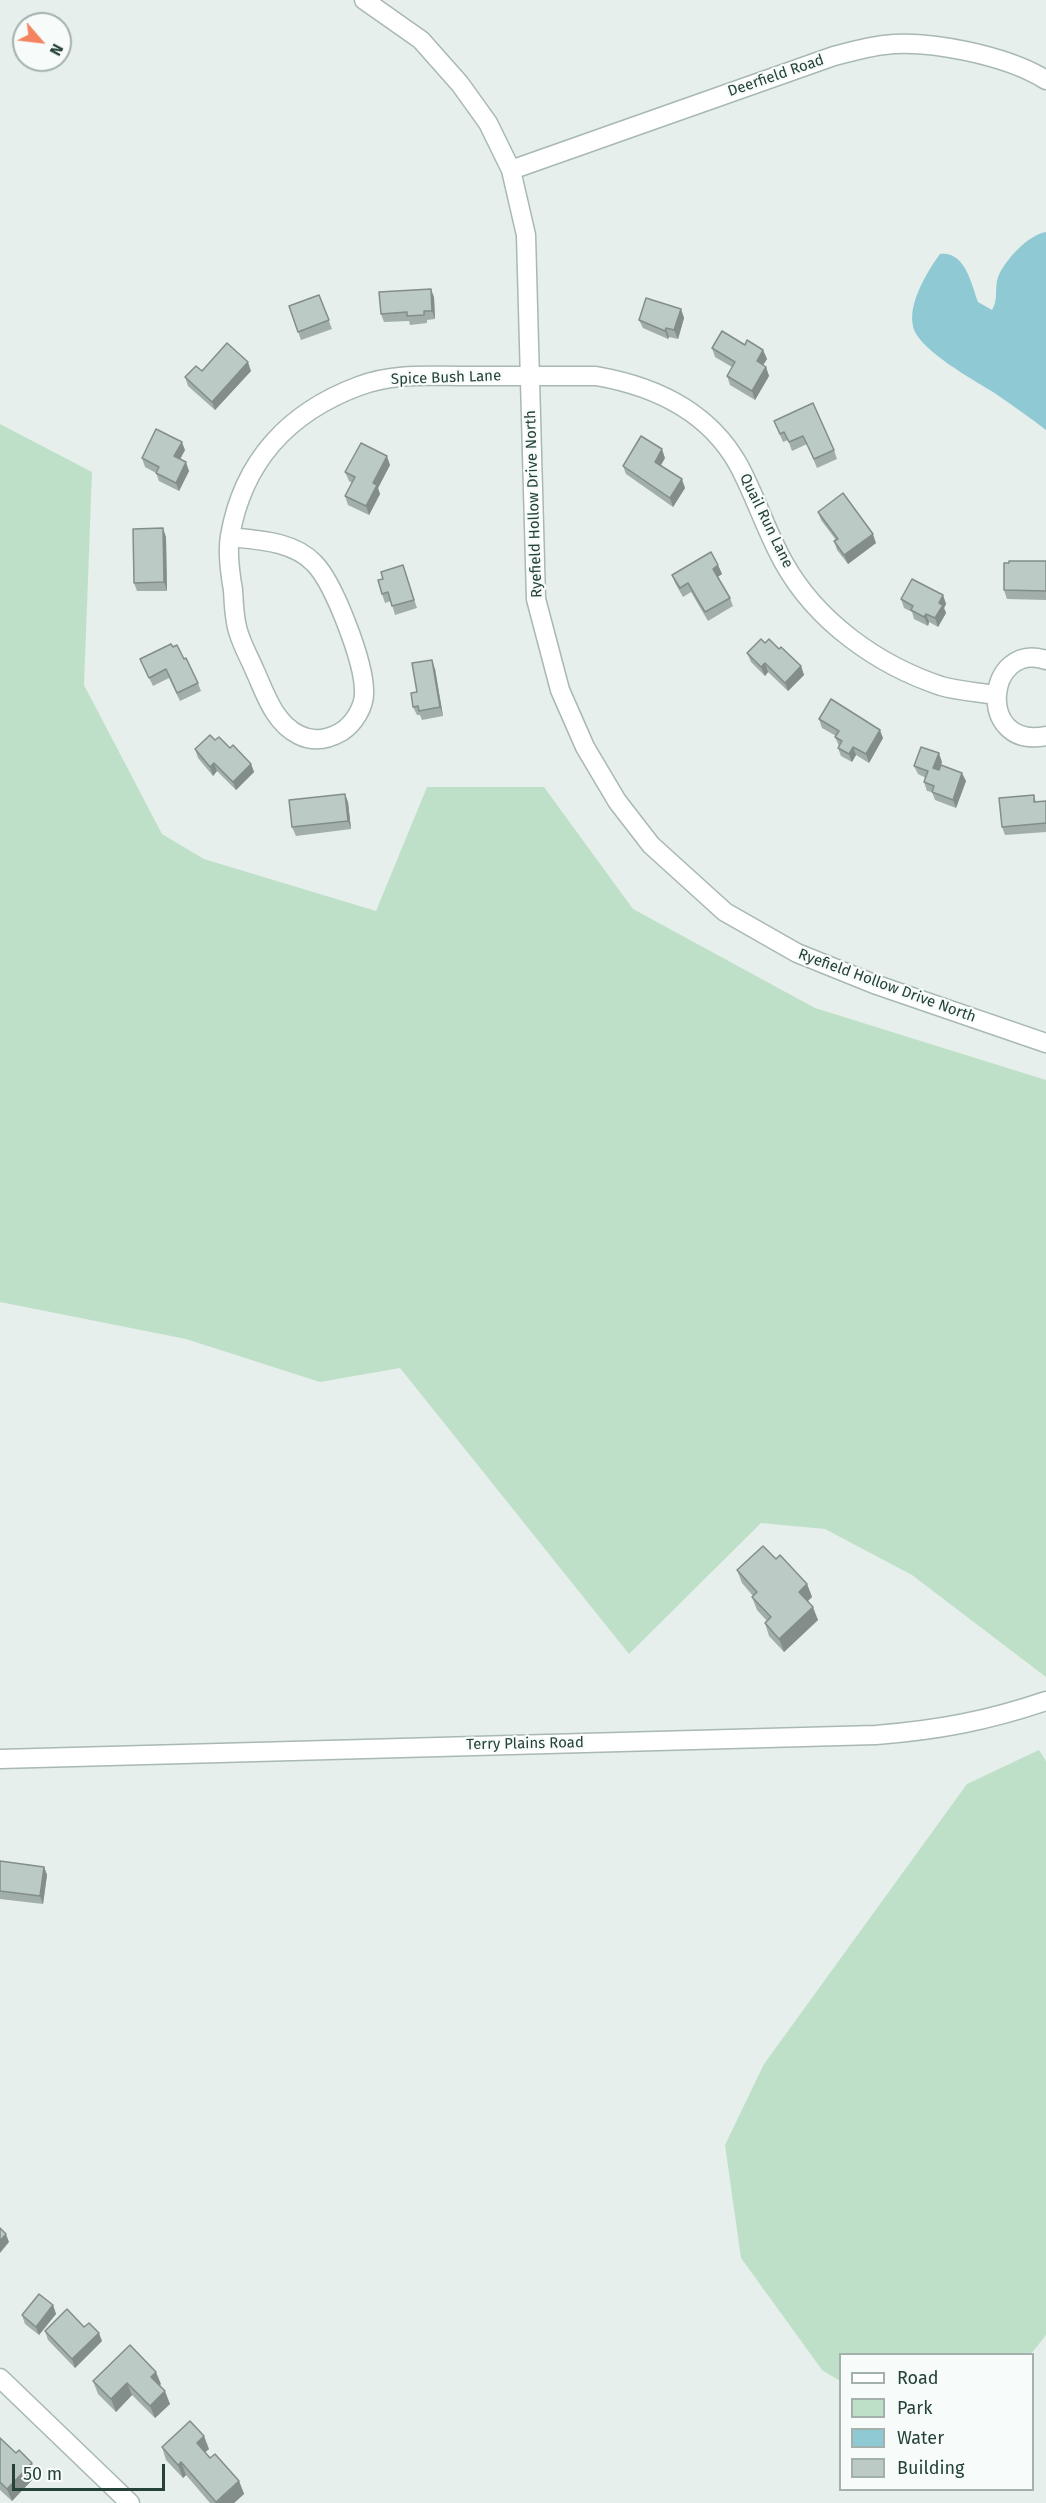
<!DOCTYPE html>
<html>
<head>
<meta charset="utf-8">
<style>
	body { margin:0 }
	#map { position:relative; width:1046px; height:2503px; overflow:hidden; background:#e6efeb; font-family:"Fira Sans",sans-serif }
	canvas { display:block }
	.legend { position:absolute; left:839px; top:2353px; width:195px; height:138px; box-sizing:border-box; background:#f7fbf9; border:2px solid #a3b1ad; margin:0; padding:8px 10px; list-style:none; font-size:18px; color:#24423a }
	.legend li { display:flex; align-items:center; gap:12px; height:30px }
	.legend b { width:30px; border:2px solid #a3b1ad }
	.north { position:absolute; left:12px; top:12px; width:60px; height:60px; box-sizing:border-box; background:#f7fbf9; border:2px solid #a3b1ad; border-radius:50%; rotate:118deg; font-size:16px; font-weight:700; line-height:24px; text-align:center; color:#24423a }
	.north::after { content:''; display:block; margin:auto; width:21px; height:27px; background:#f4845f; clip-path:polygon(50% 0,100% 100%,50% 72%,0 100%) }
	.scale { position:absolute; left:12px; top:2464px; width:153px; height:27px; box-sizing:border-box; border:3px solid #24423a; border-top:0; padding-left:8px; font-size:18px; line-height:21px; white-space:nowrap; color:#24423a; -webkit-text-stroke:4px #f7fbf9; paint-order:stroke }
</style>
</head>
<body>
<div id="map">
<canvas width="1046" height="2503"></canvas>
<ul class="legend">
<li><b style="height:8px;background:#fff"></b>Road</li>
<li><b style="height:16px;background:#bfe0c8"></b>Park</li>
<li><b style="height:16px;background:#8ec9d4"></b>Water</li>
<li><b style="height:16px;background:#bbcac4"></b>Building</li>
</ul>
<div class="north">N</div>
<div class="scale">50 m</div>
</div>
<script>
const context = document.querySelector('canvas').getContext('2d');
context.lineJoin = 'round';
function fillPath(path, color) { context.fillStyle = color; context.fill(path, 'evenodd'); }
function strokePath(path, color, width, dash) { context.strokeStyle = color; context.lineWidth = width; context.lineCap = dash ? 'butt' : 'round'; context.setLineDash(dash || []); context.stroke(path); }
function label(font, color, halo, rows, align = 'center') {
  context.font = font + ' "Fira Sans",sans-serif'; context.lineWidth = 4.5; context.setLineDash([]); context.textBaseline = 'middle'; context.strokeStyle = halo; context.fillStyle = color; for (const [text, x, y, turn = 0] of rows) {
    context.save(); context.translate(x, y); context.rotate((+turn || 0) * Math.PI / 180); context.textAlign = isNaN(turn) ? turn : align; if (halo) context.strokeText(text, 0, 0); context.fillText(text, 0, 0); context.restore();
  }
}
fillPath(new Path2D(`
	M0,424l92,48 -8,213 78,149 42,25 172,52 51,-124h117l89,122 182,99 231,72v597l-134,-102 -87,-46 -64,-6 -132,131 -229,-286 -80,14 -134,-43 -186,-37z
	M1039,1750l7,11v574l-15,19h-191v27l-18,-11 -81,-112 -16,-113 39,-81 203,-280z`), '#bfe0c8');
fillPath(new Path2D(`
	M1046,232v198c-17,-13 -35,-26 -53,-38 -19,-12 -76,-43 -80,-66 -5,-23 14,-54 27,-72 25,-3 31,29 38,48l14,8c7,-12 2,-21 6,-33 7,-17 30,-42 48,-45z`), '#8ec9d4');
const street = new Path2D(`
	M364,0l57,40 39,44 28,39 23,47 15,65 10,364 24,91 25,57 32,54 34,44 74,67 72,41 77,31 172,59
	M511,170l323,-114c16,-4 33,-9 50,-11 44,-6 124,11 162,35
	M230,537c28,3 63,4 84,26 20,20 50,99 50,128 1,15 -10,33 -23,41 -14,8 -28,10 -42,3 -25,-12 -34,-42 -44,-64 -5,-12 -12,-24 -16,-37 -5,-13 -5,-30 -6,-44 -3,-17 -6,-37 -3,-54 13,-75 59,-124 129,-150 33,-13 69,-10 103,-10 45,0 90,0 134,0 58,10 112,35 142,88 17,31 28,67 46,99 33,59 94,102 157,123 17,5 37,6 54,9
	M1046,660c-60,-20 -71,90 0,76
	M0,1759l876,-24c62,-5 111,-14 170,-34
	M0,2378l130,125`);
strokePath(street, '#a8b8b2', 21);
strokePath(street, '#fff', 18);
fillPath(new Path2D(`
	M319,295l13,34 -31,11 -12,-34z
	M434,297l1,22 -8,1v3l-17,2 -1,-4 -25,1 -3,-8z
	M681,309l3,9 -6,21 -9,-2 -1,2 -25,-11 -4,-8z
	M745,345l18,5 4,9 -4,6 3,2 3,9 -14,24 -25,-15 -3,-9 5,-9 -17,-10 -3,-9z
	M202,371h49l-36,39 -27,-24 -3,-9z
	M774,421l60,29 3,9 -20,9 -10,-24 -15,7 -4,-11 -5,2z
	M185,450l-5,9 9,12 -10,20 -20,-10 -3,-8 -11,-6 -3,-9z
	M665,458l-4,7 24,23 -12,19 -47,-33 -3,-8z
	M390,465l-12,23 2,6 -11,21 -21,-10 -3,-9 7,-13 -3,-2 -4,-9z
	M818,512l58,31 -28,21 -11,-14 -3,-9 2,-1 -15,-20z
	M166,537l1,54h-30l-3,-8z
	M1046,561v39l-39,-1 -3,-9 5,-27z
	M403,565l14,43 -22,7 -4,-14 -6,2 -3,-9 1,-15z
	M718,565l4,9 -5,3 13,21 3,8 -25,15 -17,-29 -8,5 -8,-14 -3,-8z
	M943,595l3,9 -2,4 2,5 -8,14 -9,-5 -1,4 -14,-7 -2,-7 -8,-4 -3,-9z
	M765,643l14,6 22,17 3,9 -16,16 -20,-19 -3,4 -14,-14 -4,-9z
	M173,647l11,12 14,24 3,8 -21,10 -11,-23 -16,8 -13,-27z
	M435,669l8,47 -21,4 -2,-5h-3l-4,-8 4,-15z
	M819,719l64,19 -14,25 -13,-8 -4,7 -11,-6 -3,-8 1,-2 -4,-9 1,-1 -14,-8z
	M215,740l15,8 21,16 3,8 -18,18 -19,-19 -4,5 -15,-18 -3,-9z
	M942,762l-3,8 27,11 -10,27 -21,-8 -3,-8 -5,-1 -3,-9 2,-4 -8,-4 -4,-8z
	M1034,795l2,7 10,-1v31l-41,3 -3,-8z
	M348,802l3,27 -55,7 -4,-9z
	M776,1559l31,25 5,13 -5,4 11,19 -34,32 -15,-16 -4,-13 2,-2 -10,-11 -5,-13 1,-1 -11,-13 -5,-13z
	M0,1861l44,6 3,8 -4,29 -43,-5z
	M53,2305l3,9 -17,21 -14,-11 -3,-9z
	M84,2327l18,14 -27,27 -27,-28 -3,-9z
	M93,2381l68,3 -1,1 10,19 -15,14 -23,-23 -16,17 -18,-18z
	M0,2438l36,38 -24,25 -12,-11z
	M162,2447l47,2 -4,3 5,6 29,23 5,13 -10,9h-24l-24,-28 -3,3 -17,-18z`), '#a1aea9');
fillPath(new Path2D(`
	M431,289l3,8 1,22 -3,-8z
	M681,309l3,9 -6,21 -4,-9z
	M666,328l3,9 -1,2 -3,-8z
	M763,350l4,9 -7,11 -3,-9z
	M248,362l3,9 -36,39 -3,-8z
	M766,367l3,9 -14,24 -3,-9z
	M182,442l3,8 -8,15 -3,-9z
	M662,449l3,9 -7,12 -3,-8z
	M387,456l3,9 -12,23 2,6 -11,21 -3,-9 7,-23z
	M186,462l3,9 -10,20 -3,-8z
	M682,479l3,9 -12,19 -3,-9z
	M163,528l3,9 1,54 -3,-9z
	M873,534l3,9 -28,21 -4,-9z
	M718,565l4,9 -6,4 -3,-9z
	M943,595l3,9 -2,4 2,5 -8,14 -3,-9 4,-15z
	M926,614l3,8 -1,4 -4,-9z
	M432,660l3,9 8,47 -3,-9z
	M765,663l3,9 -3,4 -4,-9z
	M801,666l3,9 -16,16 -3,-8z
	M880,730l3,8 -14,25 -3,-9z
	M853,747l3,8 -4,7 -3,-8z
	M939,753l3,9 -6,15 -3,-9z
	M214,763l3,8 -4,5 -3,-9z
	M251,764l3,8 -18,18 -3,-8z
	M962,773l4,8 -10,27 -3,-8z
	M345,794l3,8 3,27 -3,-8z
	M807,1584l5,13 -8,8 -5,-13z
	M813,1607l5,13 -34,32 -5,-13z
	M44,1867l3,8 -4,29 -3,-8z
	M6,2234l3,8 -9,11v-12z
	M53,2305l3,9 -17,21 -3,-8z
	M99,2333l3,8 -27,27 -3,-9z
	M156,2372l5,12 -5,5 -5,-12z
	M127,2383l5,12 -16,17 -5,-13z
	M165,2391l5,13 -15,14 -5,-12z
	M204,2436l5,13 -8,7 -4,-13z
	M181,2462l5,13 -3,3 -5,-13z
	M32,2463l4,13 -24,25 -5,-12z
	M239,2481l5,13 -10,9h-18z`), '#838d89');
const building = new Path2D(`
	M431,289l1,22h-8v4l-17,1v-4l-26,2 -2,-22z
	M319,295l10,25 -31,12 -9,-26z
	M646,298l35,11 -7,21 -8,-2 -1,3 -26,-11z
	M722,331l23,14 2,-5 16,10 -6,11 9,6 -14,24 -25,-15 8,-14 -23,-14z
	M227,343l21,19 -36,40 -27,-25 11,-11 6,5z
	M813,403l21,47 -20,9 -11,-23 -14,6 -5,-10 -4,2 -6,-13z
	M156,429l26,13 -8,14 12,6 -10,21 -20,-10 3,-6 -17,-9z
	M641,436l21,13 -7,13 27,17 -12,19 -47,-32z
	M361,443l26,13 -14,27 4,2 -11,21 -21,-10 10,-19 -10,-5z
	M843,493l30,41 -29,21 -10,-14 4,-2 -20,-27z
	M163,528l1,54 -30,1 -1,-54z
	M711,552l7,13 -5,4 17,29 -25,14 -17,-29 -8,5 -8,-13z
	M1009,561h37v30l-42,-1v-27h5z
	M403,565l11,35 -22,6 -4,-14 -6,2 -4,-14 5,-1 -2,-7z
	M912,579l31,16 -4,8 4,2 -8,13 -9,-4 -2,3 -13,-7 2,-4 -12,-7z
	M761,639l4,4 4,-4 10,10 2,-2 20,19 -16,17 -20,-20 -4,4 -14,-14z
	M171,644l2,3 4,-2 7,14 2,-1 12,25 -21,10 -11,-24 -17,9 -9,-19z
	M432,660l8,47 -21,4 -1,-5 -5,1 -2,-14 6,-1 -5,-29z
	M831,699l49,31 -14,24 -13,-7 -4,7 -11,-6 4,-7 -7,-4 4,-6 -20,-12z
	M210,735l5,5 4,-3 11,11 3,-3 18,19 -18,18 -19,-19 -4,4 -15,-18z
	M921,747l18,6 -6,15 6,2 2,-5 21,8 -9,27 -21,-8 2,-6 -10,-4 4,-11 -14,-5z
	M345,794l3,27 -56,6 -3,-27z
	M1034,795v7l12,-1v22l-44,4 -3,-29z
	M763,1546l13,13 4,-4 27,29 -8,8 14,15 -34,32 -14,-16 6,-6 -19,-20 5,-5 -20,-22z
	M0,1861l44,6 -4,29 -40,-5z
	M0,2228l6,6 -6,7z
	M39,2294l14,11 -17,22 -14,-12z
	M67,2309l17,18 5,-4 10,10 -27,26 -27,-28z
	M130,2345l26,27 -5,5 14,14 -15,15 -23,-23 -16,16 -18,-18z
	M190,2421l14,15 -7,7 13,15 5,-4 24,27 -23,21 -35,-40 -3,3 -16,-18z
	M0,2438l16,15 3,-3 13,13 -25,26 -7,-7z`);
fillPath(building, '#bbcac4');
strokePath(building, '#838d89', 1.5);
label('15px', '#24423a', '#f7fbf9', [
	["Deerfield Road",776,76,-19],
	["Spice Bush Lane",446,378,-2],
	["Ryefield Hollow Drive North",534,504,-92],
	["Quail Run Lane",766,521,64],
	["Ryefield Hollow Drive North",887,986,20],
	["Terry Plains Road",525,1744,-1]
]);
</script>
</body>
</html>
